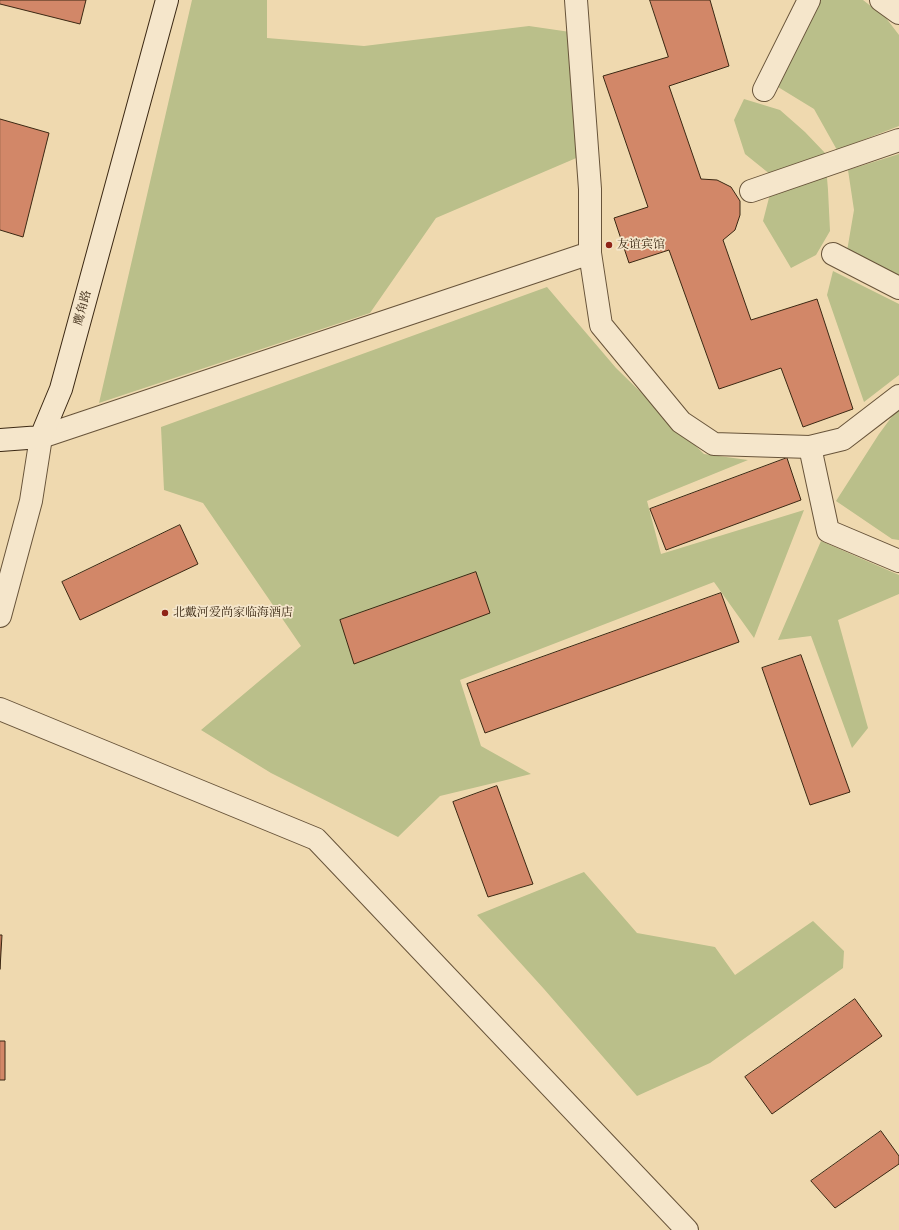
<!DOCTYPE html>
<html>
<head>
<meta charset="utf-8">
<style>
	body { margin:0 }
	canvas { display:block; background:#efd9af }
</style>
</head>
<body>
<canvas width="899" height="1230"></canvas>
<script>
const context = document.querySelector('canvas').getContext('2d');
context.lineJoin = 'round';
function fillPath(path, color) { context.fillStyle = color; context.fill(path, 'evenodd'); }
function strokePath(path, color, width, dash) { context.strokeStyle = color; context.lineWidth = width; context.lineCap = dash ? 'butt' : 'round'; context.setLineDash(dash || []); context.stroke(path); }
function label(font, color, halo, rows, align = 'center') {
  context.font = font + ' "IM FELL French Canon","Noto Serif SC",serif'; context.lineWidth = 3.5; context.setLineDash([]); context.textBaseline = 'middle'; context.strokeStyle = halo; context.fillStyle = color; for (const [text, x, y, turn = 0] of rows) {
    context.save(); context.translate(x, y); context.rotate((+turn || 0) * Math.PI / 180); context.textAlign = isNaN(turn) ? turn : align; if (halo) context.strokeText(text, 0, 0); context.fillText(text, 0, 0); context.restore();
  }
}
fillPath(new Path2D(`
	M192,0h75v38l97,8 165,-20 48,7 4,123 -145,62 -66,95 -271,90z
	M821,0h42l23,18 13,17v91l-62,24 -23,-41 -36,-22z
	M744,99l36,11 25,22 20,21 3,37 2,41 -14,24 -25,13 -28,-47 8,-31v-15l-26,-21 -11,-34z
	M899,154v121l-52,-24 7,-41 -6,-40z
	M833,271l66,33v71l-35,27 -37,-107z
	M547,287l69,81 88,86 44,6 -101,41 14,53 143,-44 -50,128 -40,-56 -254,98 21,66 50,28 -91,22 -42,41 -127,-64 -70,-43 100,-84 -98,-143 -39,-13 -3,-63z
	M899,407v133l-7,-1 -56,-38 43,-67z
	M821,541l78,34v19l-61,26 30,108 -16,20 -41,-112 -33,4z
	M584,872l53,61 78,14 20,28 78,-54 31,30 -1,17 -133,95 -73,33 -93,-107 -67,-74z`), '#babf8a');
const building = new Path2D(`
	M0,0h86l-6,24 -80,-20z
	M650,0h60l19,66 -60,20 32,93 16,1 14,7 9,14v14l-5,15 -12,10 28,80 66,-21 36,110 -50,18 -22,-59 -62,21 -50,-139 -40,13 -15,-45 34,-11 -45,-131 65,-19z
	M0,119l49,14 -26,104 -23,-7z
	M787,458l14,42 -135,50 -16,-41z
	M180,525l18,39 -118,56 -18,-38z
	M476,572l14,41 -136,51 -14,-44z
	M721,593l18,49 -254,91 -18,-49z
	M801,655l49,137 -40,13 -48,-137z
	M497,786l36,98 -45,13 -35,-95z
	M0,935h2l-2,34z
	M855,999l27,37 -110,78 -27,-37z
	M0,1041h5v39h-5z
	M881,1131l18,25v8l-64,44 -24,-27z`);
fillPath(building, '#d28768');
strokePath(building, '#3b2813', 1);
const minor = new Path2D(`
	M576,0l14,189v64l11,72 80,97 33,22 96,3 33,-8 56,-43
	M881,0l18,13
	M764,90l45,-90
	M751,191l148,-51
	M833,254l66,34
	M41,437l549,-184
	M810,447l18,84 71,30`);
const tertiary = new Path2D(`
	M0,616l31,-115 10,-64
	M0,709l316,130 371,391`);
const secondary = new Path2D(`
	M0,440l41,-3 20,-48 106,-389`);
strokePath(minor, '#68543a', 24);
strokePath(tertiary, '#68543a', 24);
strokePath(secondary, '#3b2813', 24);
strokePath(minor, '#f5e6cb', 22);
strokePath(tertiary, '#f5e6cb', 22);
strokePath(secondary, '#f5e6cb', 22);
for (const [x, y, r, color] of [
	[609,245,4,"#8f2418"],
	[165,613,4,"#8f2418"]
]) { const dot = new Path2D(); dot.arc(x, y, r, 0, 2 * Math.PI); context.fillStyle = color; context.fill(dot); strokePath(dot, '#f5e6cb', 1.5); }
label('12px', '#3b2813', '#f5e6cb', [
	["友谊宾馆",617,245],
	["北戴河爱尚家临海酒店",173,613]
], 'left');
label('12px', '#3b2813', '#f5e6cb', [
	["鹰角路",83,308,-75]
]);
</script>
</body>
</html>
